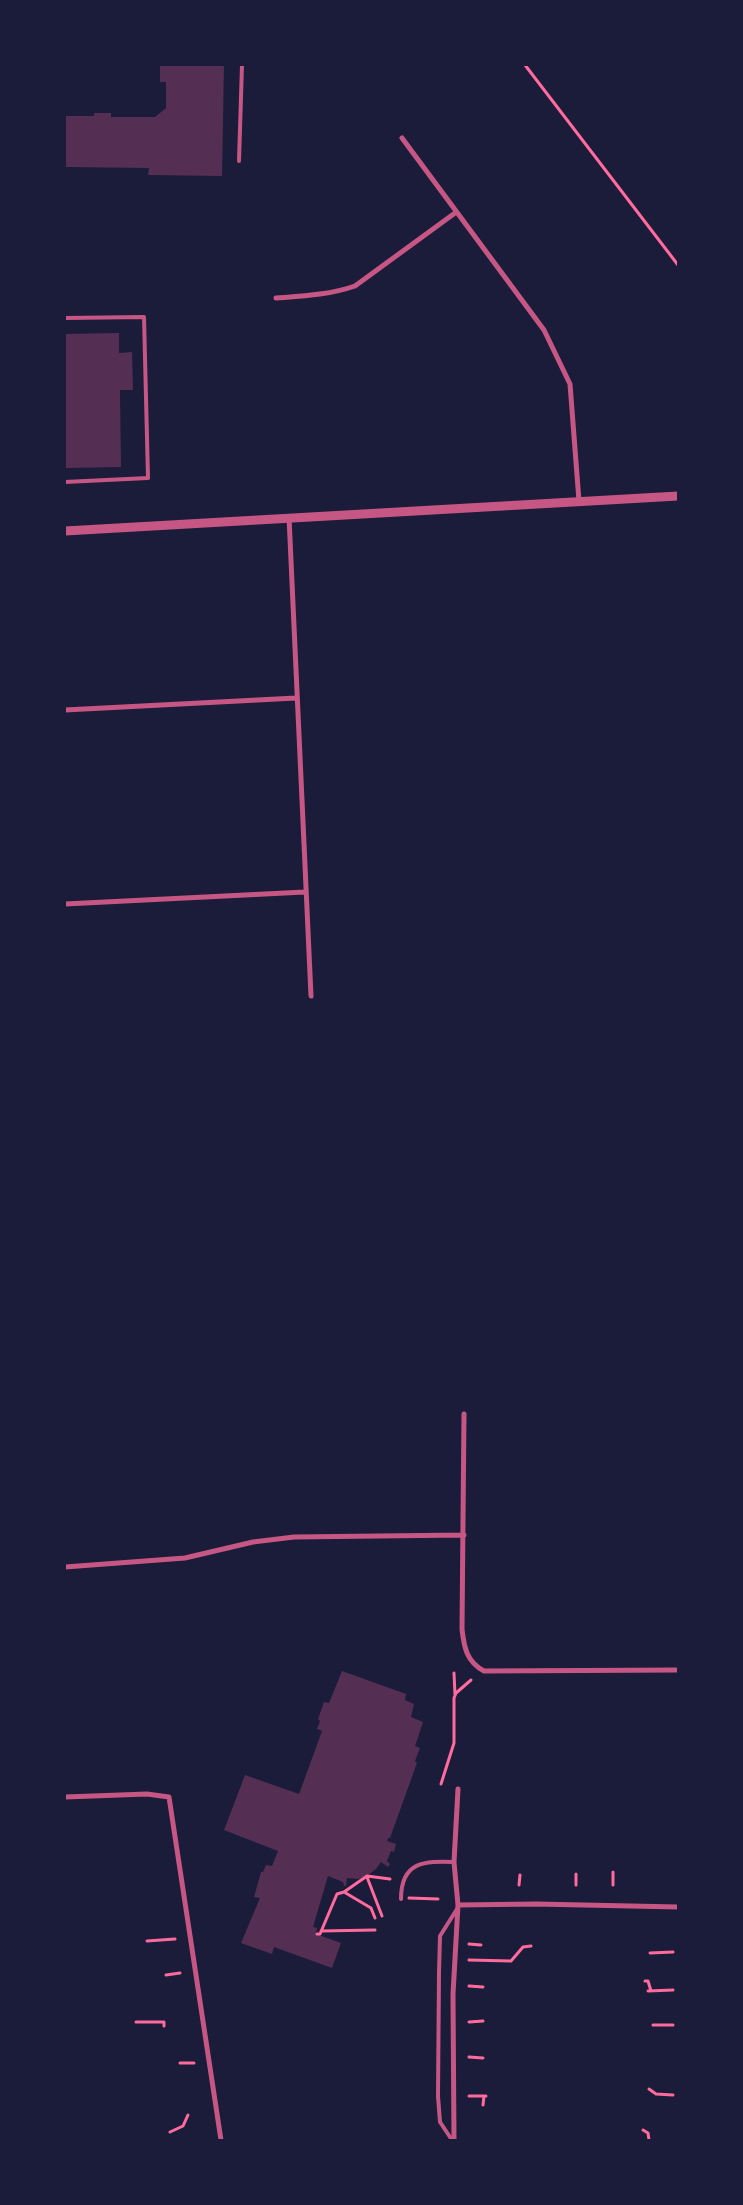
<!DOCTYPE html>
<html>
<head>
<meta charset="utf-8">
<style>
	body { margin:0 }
	#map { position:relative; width:743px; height:2205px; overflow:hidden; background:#1b1b3a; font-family:Karla,sans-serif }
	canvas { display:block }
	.frame { position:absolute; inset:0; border:66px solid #1b1b3a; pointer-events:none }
</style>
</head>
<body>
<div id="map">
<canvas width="743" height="2205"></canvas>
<div class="frame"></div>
</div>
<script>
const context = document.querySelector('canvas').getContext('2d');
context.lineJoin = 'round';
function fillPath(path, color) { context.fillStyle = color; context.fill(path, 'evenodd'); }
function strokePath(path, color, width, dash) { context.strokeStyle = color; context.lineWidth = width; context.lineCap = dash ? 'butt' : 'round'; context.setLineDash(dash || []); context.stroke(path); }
fillPath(new Path2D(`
	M160,65h64l-2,111 -74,-1 1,-7 -84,-1v-51h29v-3h17v4h44l11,-9v-26h-6z
	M119,333v20l13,-1 1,38h-13l1,77 -56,1v-134z
	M342,1671l64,23 -1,6 9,4 -3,13 12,5 -8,24 5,2 -5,13 2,2 -27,75h-2l-1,3 9,3 -2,8 -3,-1 -4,10 3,3 -2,3 -7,-5 -5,7 -9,7 -9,3 -11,-1 -1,8h-2l-1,-4 -15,-6 -15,51 4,1 -1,6 25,9 -9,25 -58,-21 -2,7 -31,-11 19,-45 -6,-1 7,-25h2l3,-7 6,1 6,-15 -54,-21 21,-55 54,19 23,-63 -5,-2 3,-8 -2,-2 6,-17 5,1z`), '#542f53');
strokePath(new Path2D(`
	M525,65l153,200
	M454,1673l1,22
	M441,1784l13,-41v-45l2,-5 15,-13
	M613,1872v13
	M367,1877l15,39
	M519,1885l1,-10
	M576,1885v-11
	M344,1892l23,-16 23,3
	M409,1898l29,1
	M321,1931l54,-1
	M317,1934h3l17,-40 7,-2 27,16 4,10
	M147,1941l28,-2
	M469,1944l12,1
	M650,1953l23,-1
	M469,1960l42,1 12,-14 8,-1
	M166,1975l14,-2
	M645,1981h3l3,10
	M469,1986l14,1
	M648,1991l25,-1
	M136,2022h28v4
	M469,2022l14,-1
	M653,2025h20
	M469,2057l14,1
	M180,2063h14
	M649,2089l7,5 17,1
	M469,2096h17
	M483,2105l1,-9
	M643,2130l5,3 1,7
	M170,2132l13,-6 5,-11`), '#ff6b9d', 3);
strokePath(new Path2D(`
	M239,161l3,-96
	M65,318l79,-1 4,161 -83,4
	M401,1899c0,-38 24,-38 53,-37
	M452,2140l-12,-18 -2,-26 1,-124 1,-36 17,-27`), '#c65784', 4);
strokePath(new Path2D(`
	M402,138l142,192 26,54 9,117
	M276,298c27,-2 53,-3 79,-12l100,-73
	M289,517l22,479
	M65,710l231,-12
	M65,904l240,-12
	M464,1414l-2,215c2,19 5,33 22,42l194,-1
	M65,1567l120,-9 68,-16 41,-5 170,-2
	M65,1797l82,-3 22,3 52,343
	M458,1905l78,-1 142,3
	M454,2140l-1,-146 5,-89 -4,-43 4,-73`), '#c65784', 5);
strokePath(new Path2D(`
	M65,531l613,-35`), '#c65784', 9);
</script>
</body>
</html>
